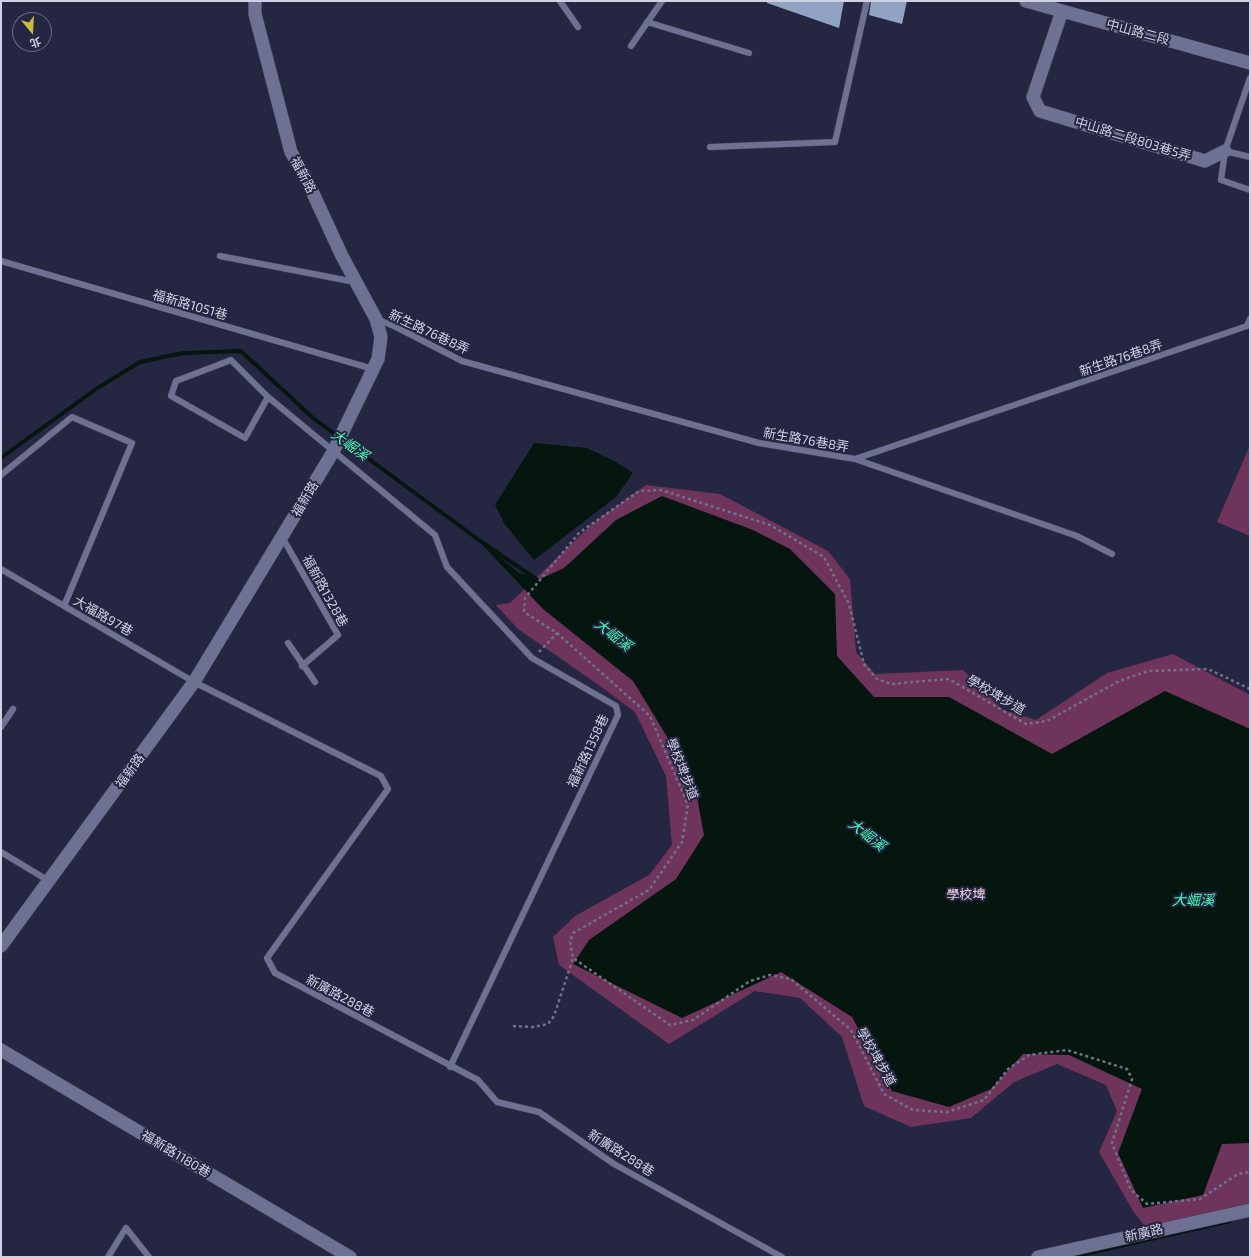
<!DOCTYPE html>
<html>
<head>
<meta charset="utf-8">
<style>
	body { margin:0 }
	#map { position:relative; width:1251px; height:1258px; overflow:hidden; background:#252642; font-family:"Exo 2","Noto Sans TC",sans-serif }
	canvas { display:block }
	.frame { position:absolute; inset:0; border:2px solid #d0d1e4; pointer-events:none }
	.north { position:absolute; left:12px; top:12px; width:40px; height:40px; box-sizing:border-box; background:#252642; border:1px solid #696a83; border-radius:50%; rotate:162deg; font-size:11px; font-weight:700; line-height:16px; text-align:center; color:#d0d1e4 }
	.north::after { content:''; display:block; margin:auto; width:14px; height:18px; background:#cbba39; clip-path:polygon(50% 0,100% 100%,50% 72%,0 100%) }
</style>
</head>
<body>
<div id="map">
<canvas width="1251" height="1258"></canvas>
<div class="frame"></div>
<div class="north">北</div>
</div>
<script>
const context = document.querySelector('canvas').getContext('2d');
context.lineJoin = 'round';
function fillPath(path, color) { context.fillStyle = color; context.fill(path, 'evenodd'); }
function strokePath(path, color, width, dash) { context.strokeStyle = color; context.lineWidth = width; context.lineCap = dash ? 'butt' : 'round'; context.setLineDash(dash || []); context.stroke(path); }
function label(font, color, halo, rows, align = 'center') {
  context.font = font + ' "Exo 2","Noto Sans TC",sans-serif'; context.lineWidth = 4; context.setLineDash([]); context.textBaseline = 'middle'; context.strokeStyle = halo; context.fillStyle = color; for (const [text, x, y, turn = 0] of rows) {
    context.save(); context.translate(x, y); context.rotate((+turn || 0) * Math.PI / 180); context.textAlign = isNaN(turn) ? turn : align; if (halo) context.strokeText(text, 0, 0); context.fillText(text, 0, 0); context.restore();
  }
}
fillPath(new Path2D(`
	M1250,445v91l-33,-14z
	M646,485l74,9 108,57 22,28 6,73 19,22 88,-4 40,40 33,10 71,-47 66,-19 77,41v509l-102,26 -15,-19 -34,-59 18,-41 -11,-26 -49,-21 -43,18 -43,36 -60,9 -47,-21 -22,-69 -42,-39 -45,-7 -86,53 -110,-79 -6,-28 22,-21 74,-41 23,-30 -6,-69 -31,-64 -42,-31 -75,-52 -22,-24 14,-2 82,-79z`), '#6f345c');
fillPath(new Path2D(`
	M534,443l53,5 29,14 17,11 -17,24 -82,63 -30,-37 -9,-18z
	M662,496l91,34 37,19 45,45 2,62 37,41h75l103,57 113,-63 85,38v414l-28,1 -19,51 -60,13 -25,-55 24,-64 -73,-34 -46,-1 -32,35 -42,18 -57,-16 -40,-74 -71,-45 -99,46 -109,-54 16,-24 87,-61 28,-44 -10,-54 -61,-100 -90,-72 -73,-77 49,41 21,6 24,-11 52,-48z`), '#05160e');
strokePath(new Path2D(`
	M1,458l95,-69 44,-27 43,-9 58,-2 72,67 166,122 60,41
	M1072,1257l158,-36`), '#05160e', 4);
fillPath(new Path2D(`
	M767,1h77l-5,27 -72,-25z
	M871,1h36l-5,23 -33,-9z`), '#91a3c3');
const lane = new Path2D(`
	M560,1l18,26
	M647,22l102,31
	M631,46l31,-45
	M1250,78l-25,73 -4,29 29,10
	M710,147l125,-5 32,-141
	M1225,151l25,6
	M220,256l135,26
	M1,261l372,108
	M376,319l18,7 68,35 297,82 96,16 392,-133 3,-7
	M268,397l-23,41 -74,-42 5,-15 55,-21 37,37 167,138 12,32 85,91 84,48 2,9 -168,352
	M855,459l222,77 35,18
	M1,475l71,-58 60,26 -68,163
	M282,537l56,98 -36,31
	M1,569l193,113 187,94 7,13 -121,169 8,15 203,107 19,22 42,10 75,52 168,93
	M288,643l27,39
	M1,727l12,-18
	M1,852l48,29
	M108,1257l18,-29 23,29`);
const street = new Path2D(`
	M1026,1l224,62
	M1062,11l-29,86 7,14 165,50 20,-10
	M1,946l193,-264 139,-230 45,-93 3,-22 -5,-18 -34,-63 -37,-80 -14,-24 -36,-138v-13
	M1,1050l349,207
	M1038,1257l212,-47`);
strokePath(lane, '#414159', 7);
strokePath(street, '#414159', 14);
strokePath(new Path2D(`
	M539,652l18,-19
	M1250,689l-42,-20 -60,2 -29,10 -72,40 -21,3 -77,-45 -58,5 -14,-5 -13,-15 -15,-60 -25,-47 -54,-32 -109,-35 -22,1 -60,42 -54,65 -1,14 33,21 93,83 38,89 -6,37 -33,48 -76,43 -3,9 3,16 97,67 23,-5 57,-39 20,-6 21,4 60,51 33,64 29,16 34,2 37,-12 24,-31 21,-14 38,-5 60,19 5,10 -20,64 19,47 16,14 53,-5 38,-25 12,-2
	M513,1026l20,1 15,-3 6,-8 19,-58`), '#71728a', 2.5, [3, 3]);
strokePath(lane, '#6e7192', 6);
strokePath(street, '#6e7192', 13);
label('13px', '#d0d1e4', '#252642', [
	["中山路二段",1138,32,15],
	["中山路二段803巷5弄",1133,139,17],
	["福新路",303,175,62],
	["福新路1051巷",190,305,16],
	["新生路76巷8弄",429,332,25],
	["新生路76巷8弄",1121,358,-19],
	["新生路76巷8弄",806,440,10],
	["福新路",305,499,-59],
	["福新路1328巷",325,591,61],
	["大福路97巷",103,616,30],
	["學校埤步道",996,695,30],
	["福新路1358巷",588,751,-65],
	["學校埤步道",682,769,68],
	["福新路",130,771,-54],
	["新廣路288巷",340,996,28],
	["學校埤步道",876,1057,60],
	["新廣路288巷",621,1153,32],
	["福新路1180巷",176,1154,31],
	["新廣路",1144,1233,-13]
]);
label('13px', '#efd5e4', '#252642', [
	["學校埤",966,895]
]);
label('italic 14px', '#48fdb4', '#252642', [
	["大崛溪",350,445,36],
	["大崛溪",613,635,38],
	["大崛溪",867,835,38],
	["大崛溪",1193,900]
]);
</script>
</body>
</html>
